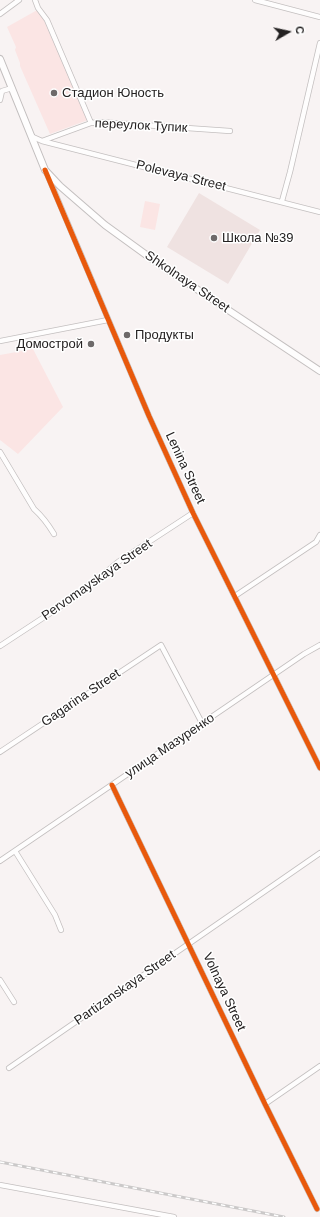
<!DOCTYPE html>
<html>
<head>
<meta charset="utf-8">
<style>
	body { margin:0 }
	#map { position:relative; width:320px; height:1217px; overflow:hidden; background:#f8f3f3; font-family:Arial,sans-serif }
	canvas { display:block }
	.north { position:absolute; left:268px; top:12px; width:40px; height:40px; -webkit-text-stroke:3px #fff; paint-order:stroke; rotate:81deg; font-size:11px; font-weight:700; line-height:16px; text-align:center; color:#242121 }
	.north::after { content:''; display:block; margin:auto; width:14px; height:18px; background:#242121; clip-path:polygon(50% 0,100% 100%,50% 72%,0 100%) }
</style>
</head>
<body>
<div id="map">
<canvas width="320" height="1217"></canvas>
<div class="north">С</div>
</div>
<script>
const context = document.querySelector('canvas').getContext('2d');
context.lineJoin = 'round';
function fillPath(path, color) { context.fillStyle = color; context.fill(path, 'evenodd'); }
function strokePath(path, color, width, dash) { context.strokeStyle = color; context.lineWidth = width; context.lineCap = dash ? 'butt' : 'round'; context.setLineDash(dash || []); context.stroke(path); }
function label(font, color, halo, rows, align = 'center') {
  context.font = font + ' Arial,sans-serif'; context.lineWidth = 3; context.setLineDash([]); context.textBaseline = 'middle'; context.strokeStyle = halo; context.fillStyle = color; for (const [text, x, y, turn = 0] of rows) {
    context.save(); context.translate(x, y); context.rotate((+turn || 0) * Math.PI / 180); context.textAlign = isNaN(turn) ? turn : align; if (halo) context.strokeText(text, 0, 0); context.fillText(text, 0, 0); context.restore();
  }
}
fillPath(new Path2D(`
	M199,193l61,37 -32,54 -61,-37z`), '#efe2e1');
fillPath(new Path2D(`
	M39,9l49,111 -38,14 -30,-68v-3l-5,-13 1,-3 -9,-20z
	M145,201l15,3 -5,26 -15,-3z
	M33,349l30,58 -45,47 -18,-14v-85z`), '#fbe5e4');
const minor = new Path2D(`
	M35,0l3,8 9,12 44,103
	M255,0l65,17
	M0,14l19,-14
	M0,100l2,-9 10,-3
	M33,137l9,4 49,-18 9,-1 130,9
	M42,141l278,71
	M47,174l102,242 44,97 127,255
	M282,201l8,-29 30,-129
	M0,341l108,-21
	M0,452l34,57c9,8 14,15 20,25
	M235,596l81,-54 4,-7
	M0,646l81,-53 37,-31 75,-49
	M0,752l161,-107 41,78
	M112,785l153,319 52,105
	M15,851l40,64 6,15
	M0,861l304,-207 16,-9
	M0,980l14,22
	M9,1068l311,-215
	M265,1104l55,-38
	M0,1185l174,32`);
const major = new Path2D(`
	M0,59l45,111 15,16 45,39 51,37 164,109`);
strokePath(minor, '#c3bfbf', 6);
strokePath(major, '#c3bfbf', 8);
strokePath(minor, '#fefdfd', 4.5);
strokePath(major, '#fefdfd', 6);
const rail = new Path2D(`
	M0,1162l284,55`);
strokePath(rail, '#cbc9c9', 3);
strokePath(rail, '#fff', 1.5, [4.5]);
strokePath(new Path2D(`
	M45,170l104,246 44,97 127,255
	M112,785l153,319 52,105`), '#e8590c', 5);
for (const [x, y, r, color] of [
	[54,93,4,"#6e6a6a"],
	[214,238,4,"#6e6a6a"],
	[127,335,4,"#6e6a6a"],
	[91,344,4,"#6e6a6a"]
]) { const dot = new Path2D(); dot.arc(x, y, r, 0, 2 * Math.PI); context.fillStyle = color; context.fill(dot); strokePath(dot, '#fff', 1.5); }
label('13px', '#242121', '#fff', [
	["Стадион Юность",62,93],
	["Школа №39",222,238],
	["Продукты",135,335],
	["Домострой",83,344,"right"]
], 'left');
label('13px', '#242121', '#fff', [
	["переулок Тупик",141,126,3],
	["Polevaya Street",181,176,14],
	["Shkolnaya Street",187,282,34],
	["Lenina Street",185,468,65],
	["Pervomayskaya Street",97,580,-35],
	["Gagarina Street",81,698,-34],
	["улица Мазуренко",170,746,-34],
	["Partizanskaya Street",125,988,-35],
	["Volnaya Street",224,992,65]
]);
</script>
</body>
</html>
